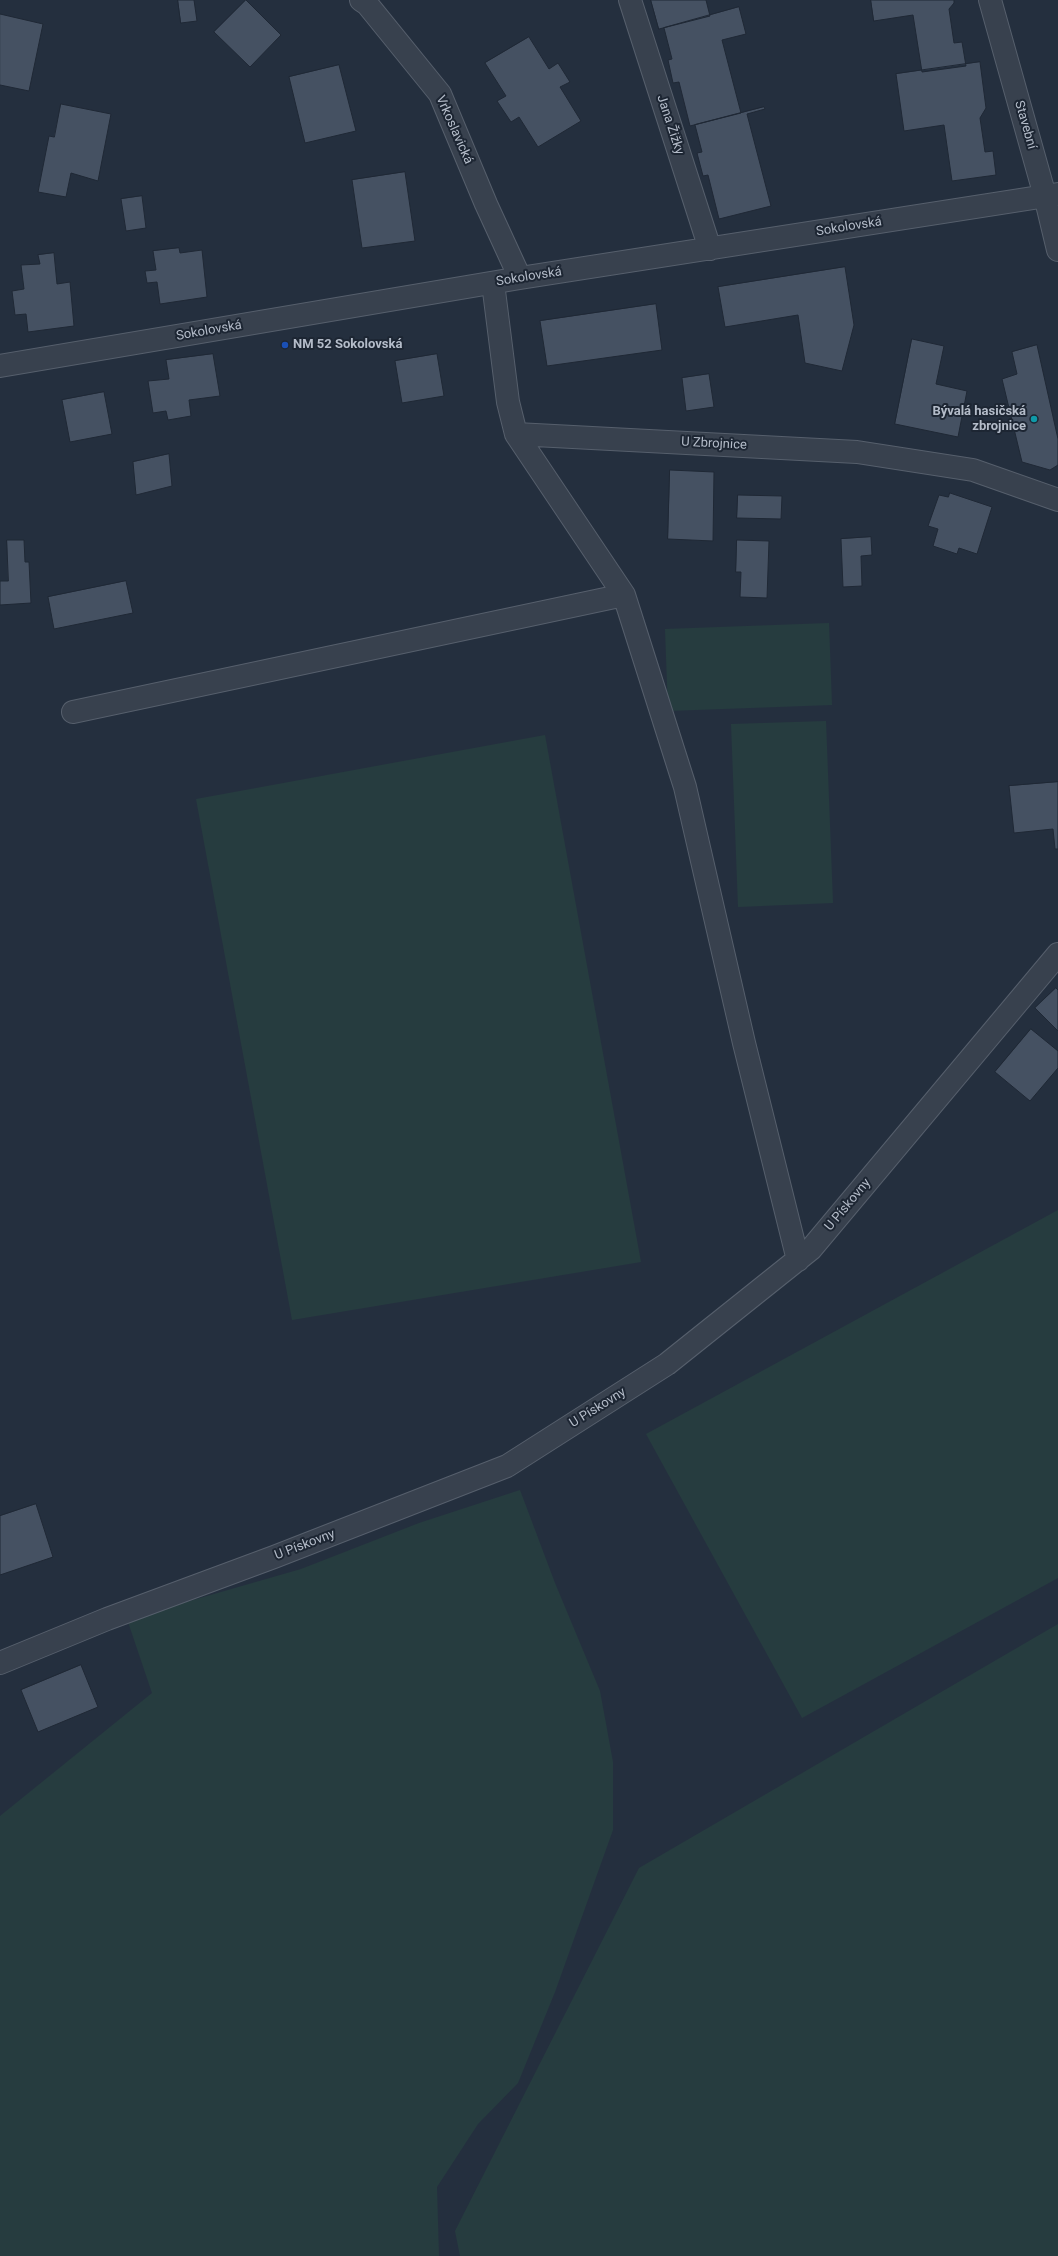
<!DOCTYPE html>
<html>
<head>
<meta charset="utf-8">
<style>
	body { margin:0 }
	canvas { display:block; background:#242f3e }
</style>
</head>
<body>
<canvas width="1058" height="2256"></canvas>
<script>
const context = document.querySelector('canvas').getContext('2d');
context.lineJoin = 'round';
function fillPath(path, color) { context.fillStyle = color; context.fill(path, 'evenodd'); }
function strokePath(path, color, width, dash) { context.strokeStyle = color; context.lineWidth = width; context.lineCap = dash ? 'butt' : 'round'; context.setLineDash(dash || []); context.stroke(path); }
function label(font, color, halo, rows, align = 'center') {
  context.font = font + ' Roboto,sans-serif'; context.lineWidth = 4; context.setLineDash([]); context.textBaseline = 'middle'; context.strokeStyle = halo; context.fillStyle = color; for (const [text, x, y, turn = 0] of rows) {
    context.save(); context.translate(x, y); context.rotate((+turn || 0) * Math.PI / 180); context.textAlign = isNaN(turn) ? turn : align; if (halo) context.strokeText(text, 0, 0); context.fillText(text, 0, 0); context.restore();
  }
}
fillPath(new Path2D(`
	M829,623l3,82 -164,6 -3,-82z
	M826,721l7,182 -95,4 -7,-183z
	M545,735l96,527 -349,58 -96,-521z
	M1058,1210v368l-256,140 -156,-284z
	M520,1490l35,93 45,108 13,71v68l-58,162 -37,91 -40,41 -41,63 2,69h-439v-440l152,-123 -25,-74 174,-50 118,-46z
	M1058,1624v632h-598l-5,-25 184,-363z`), '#263c3f');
const building = new Path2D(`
	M178,0h16l3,21 -16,2z
	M246,0l35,35 -31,32 -36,-35z
	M651,0h55l4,16 -51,13z
	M871,0h83v3l-5,6 5,34 8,-1 4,24 -44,6 -9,-57 -39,6z
	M739,7l7,27 -24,6 19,73 -51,13 -11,-44 -6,1 -5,-23 4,-1 -8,-31z
	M0,14l43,10 -14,67 -29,-6z
	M529,37l20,32 9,-6 12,19 -10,5 21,34 -43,26 -19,-30 -8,5 -14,-21 9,-5 -21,-33z
	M980,62l6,46 -6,10 5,34 8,-1 3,24 -44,6 -8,-56 -40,6 -8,-57z
	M339,65l17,66 -51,12 -16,-66z
	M61,104l50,10 -13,67 -27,-8 -5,24 -28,-5 11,-56 5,1z
	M764,107l1,2 -18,5 24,92 -52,13 -11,-44 -5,1 -6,-23 5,-1 -7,-27z
	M405,172l10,69 -53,7 -10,-68z
	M142,196l4,32 -20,3 -5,-32z
	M179,248l1,5 22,-3 5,47 -47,7 -3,-22 -10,1 -2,-12 11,-1 -3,-19z
	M54,253l3,31 13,-2 4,44 -46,6 -2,-18 -11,1 -3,-24 12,-2 -3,-24 19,-1 -2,-9z
	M845,267l9,58 -12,46 -37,-8 -7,-48 -73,12 -7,-40z
	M656,304l6,46 -115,16 -7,-45z
	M912,339l32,7 -8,38 31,7 -9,46 -63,-13z
	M1037,345l21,94v26l-8,5 -28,-8 -20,-83 15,-5 -5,-22z
	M213,354l7,42 -31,4 2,16 -23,4 -2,-9 -13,2 -5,-32 21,-2 -3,-19z
	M437,354l7,42 -42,7 -7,-42z
	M709,374l5,33 -28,4 -4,-33z
	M104,392l8,42 -42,8 -8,-42z
	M169,454l3,32 -36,9 -3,-33z
	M670,470l44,2 -1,69 -45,-2z
	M950,493l42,14 -15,47 -18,-6 -2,6 -24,-8 5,-17 -10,-3 11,-31 9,2z
	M738,495l44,1 -1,23 -44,-1z
	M871,537l1,18 -11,1 1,30 -19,1 -2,-48z
	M7,540h17l1,22h4l2,41 -31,2v-24h8z
	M737,540l32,1 -2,57 -27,-1 1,-25h-5z
	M126,581l7,32 -79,16 -6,-32z
	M1058,782v67h-3l-2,-20 -39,4 -5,-47z
	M1056,988l2,2v41l-23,-23z
	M1031,1029l27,22v17l-28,33 -35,-29z
	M36,1504l17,53 -53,18v-59z
	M81,1665l17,42 -60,25 -17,-42z`);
fillPath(building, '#455162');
strokePath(building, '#1f2835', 1);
const minor = new Path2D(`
	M361,0l6,4 73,90 46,110 34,74
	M630,0l80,249
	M990,0l55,196 13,54
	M493,283l15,119 8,32 341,18 116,18 85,30
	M0,366l520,-88 538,-84
	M516,434l108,161 61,192 59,256 54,217
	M73,712l551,-117
	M0,1663l107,-44 167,-62 233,-91 160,-102 144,-115 247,-295`);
strokePath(minor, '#565f6c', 24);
strokePath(minor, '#38414e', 22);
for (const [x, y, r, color] of [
	[285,345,4,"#1a4fb4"],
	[1034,419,4,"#0f9aa8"]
]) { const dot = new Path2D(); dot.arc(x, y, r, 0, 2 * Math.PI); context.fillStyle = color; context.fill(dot); strokePath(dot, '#1d2633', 1.5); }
label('13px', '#b4bcc9', '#1d2633', [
	["Jana Žižky",670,125,72],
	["Stavební",1025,125,74],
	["Vrkoslavická",454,130,66],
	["Sokolovská",849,227,-9],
	["Sokolovská",529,277,-9],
	["Sokolovská",209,331,-10],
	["U Zbrojnice",714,444,3],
	["U Pískovny",848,1205,-50],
	["U Pískovny",598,1408,-32],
	["U Pískovny",305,1545,-21]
]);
label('bold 13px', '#b4bcc9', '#1d2633', [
	["NM 52 Sokolovská",293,345],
	["Bývalá hasičská",1026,412,"right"],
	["zbrojnice",1026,427,"right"]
], 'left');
</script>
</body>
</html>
